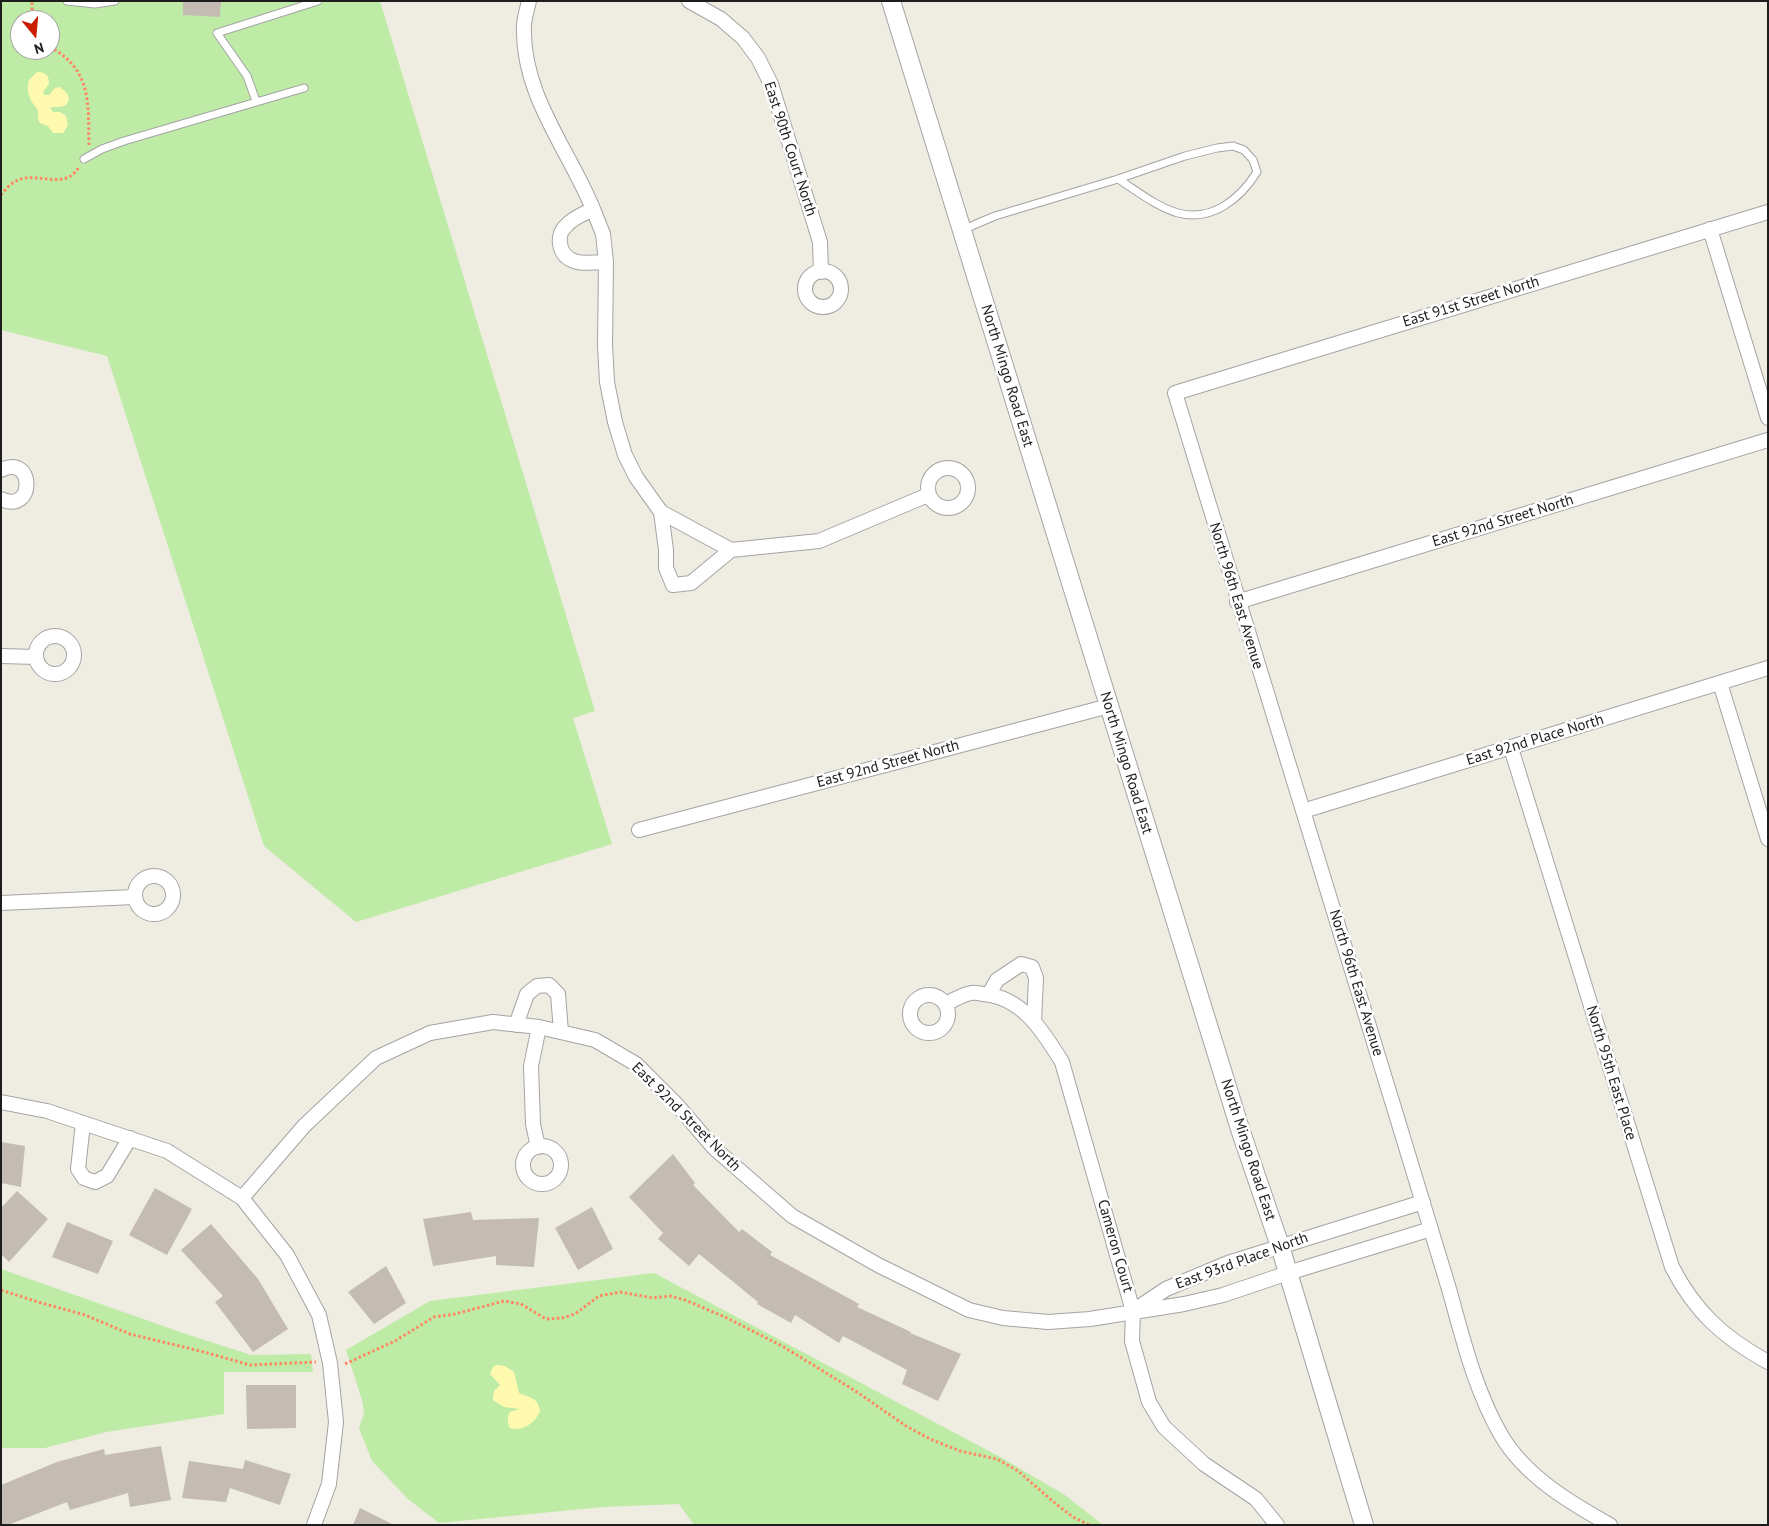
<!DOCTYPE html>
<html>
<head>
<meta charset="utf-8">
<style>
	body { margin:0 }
	#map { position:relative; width:1769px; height:1526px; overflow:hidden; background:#efece2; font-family:"PT Sans",sans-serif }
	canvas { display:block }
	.frame { position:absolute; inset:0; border:2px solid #1d1d1d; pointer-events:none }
	.north { position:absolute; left:10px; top:10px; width:50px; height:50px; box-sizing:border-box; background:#fff; border:1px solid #a5a5a5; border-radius:50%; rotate:163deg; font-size:14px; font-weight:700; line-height:20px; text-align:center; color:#1d1d1d }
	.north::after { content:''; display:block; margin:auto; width:18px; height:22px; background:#ca1c00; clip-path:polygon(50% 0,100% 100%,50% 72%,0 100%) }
</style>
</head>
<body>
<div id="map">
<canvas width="1769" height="1526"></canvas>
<div class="frame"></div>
<div class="north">N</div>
</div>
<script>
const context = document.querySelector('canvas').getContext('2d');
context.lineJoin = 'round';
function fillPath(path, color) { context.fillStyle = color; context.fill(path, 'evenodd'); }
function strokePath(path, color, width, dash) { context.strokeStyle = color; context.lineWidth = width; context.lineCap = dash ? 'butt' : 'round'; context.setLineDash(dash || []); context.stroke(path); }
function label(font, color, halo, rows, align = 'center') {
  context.font = font + ' "PT Sans",sans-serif'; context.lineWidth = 5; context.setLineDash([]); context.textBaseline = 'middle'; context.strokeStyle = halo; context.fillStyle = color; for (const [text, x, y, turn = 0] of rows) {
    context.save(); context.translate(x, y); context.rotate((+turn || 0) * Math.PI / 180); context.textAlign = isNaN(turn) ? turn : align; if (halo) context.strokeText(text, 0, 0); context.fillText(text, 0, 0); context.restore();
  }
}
fillPath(new Path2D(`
	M1,1h379l215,710 -22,7 39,126 -256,78 -92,-76 -157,-490 -106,-26zM20,20h30v30h-30z
	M1,1269l182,64 68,22 60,-1 2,18h-89v42l-118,18 -61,16h-44z
	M654,1273l348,185 63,37 38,30h-409l-15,-21 -76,3 -164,16 -31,-24 -36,-38 -13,-33 5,-15 -2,-13 -16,-50 84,-49z`), '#beeba6');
fillPath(new Path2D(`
	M37,72c9,0 12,3 12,12l-6,8 1,3h5l6,-7 5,-1 7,6 2,5c-1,10 -9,9 -17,9l-2,1 3,4h7l6,4 2,9 -5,8h-10l-5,-7 -8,-3 -2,-4v-9l-7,-9 -3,-9v-7l1,-5z
	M496,1365l9,1 9,6 5,21c11,5 19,4 21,18 -4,11 -17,21 -30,17 -3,-6 -3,-11 0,-16l10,-3 -16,-2 -11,-7 1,-9 6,-6 -10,-11 3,-7z`), '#fffab0');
fillPath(new Path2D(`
	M183,1h38l-1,16 -37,-2z
	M1,1142l24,4 -4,41 -20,-4z
	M673,1154l22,29 -2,2 46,47 3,-3 30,23 -2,3 89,49 -2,3 54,25 -1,1 51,21 -23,47 -36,-17 5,-14 -64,-34 -4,7 -44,-28 -4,8 -34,-19 1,-2 -59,-48 -10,12 -31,-27 5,-6 -34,-36z
	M155,1188l37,21 -25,46 -38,-20z
	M17,1191l31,28 -39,43 -8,-8v-46z
	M592,1207l21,42 -35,21 -23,-42z
	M471,1212l2,8 66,-2 -5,49 -38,-2v-9l-63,10 -10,-47z
	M67,1222l46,19 -15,33 -46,-17z
	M211,1224l47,55 30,50 -35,23 -38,-50 8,-6 -42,-46z
	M386,1266l20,37 -32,21 -26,-32z
	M246,1385h50v43l-49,1z
	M161,1446l10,54 -41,7 -2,-14 -58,17 -3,-8 -59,23h-7v-40l56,-23 47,-13 1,6z
	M245,1460l46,14 -11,31 -50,-17 -4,14 -44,-4 7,-37 54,8z
	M360,1508l34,17h-41z`), '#c4bbb2');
const service = new Path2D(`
	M67,1l28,3 20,-3
	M256,101l-9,-25 -30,-43 101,-32
	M84,159l18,-10 22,-8 180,-53
	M962,230l33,-14 123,-37 67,-23 32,-8 16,-2 11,4 9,10 4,12c-17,27 -45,50 -79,41 -21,-6 -41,-22 -60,-34`);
const minor = new Path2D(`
	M529,1c-2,8 -4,15 -5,23 -3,70 44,124 69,185
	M689,1l32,18 22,19 15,20 13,26 49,158 1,30
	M1710,229l58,189
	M606,262c-18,1 -42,5 -46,-18 -1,-7 1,-14 6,-18 6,-8 18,-12 27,-17l10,25 3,28 -1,84 2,36 8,40 10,33 11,22 25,35 70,38 88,-9 109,-46
	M805 289a18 18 0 1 1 36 0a18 18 0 1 1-36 0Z
	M928 488a20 20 0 1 1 40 0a20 20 0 1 1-40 0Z
	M1,470c34,-17 34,45 0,29
	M661,512l5,38v18l7,17 18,-2 40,-33
	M1237,602l531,-162
	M36 655a19 19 0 1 1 38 0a19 19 0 1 1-38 0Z
	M1,656l35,1
	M1720,683l48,156
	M1511,748l161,519c23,45 52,71 96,95
	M1303,811l465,-143
	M639,830l470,-124
	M135 895a19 19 0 1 1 38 0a19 19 0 1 1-38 0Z
	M1,903l133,-6
	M989,994l8,-14 24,-16 11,3 4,11 -2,44
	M910 1014a19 19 0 1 1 38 0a19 19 0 1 1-38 0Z
	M946,1004c7,-4 16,-9 25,-11 4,-1 8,0 12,1 39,3 60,37 79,68l71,249 -1,30 17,61 15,25 40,37 52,35 21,26
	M516,1025l11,-31 10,-8 12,-1 9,9 3,38
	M1,1102l46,9 120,40 75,47 45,57 32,60 11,48 6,59 -7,62 -15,41
	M83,1123l-5,46 6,9 11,4 12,-6 23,-38
	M523 1165a19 19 0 1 1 38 0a19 19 0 1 1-38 0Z
	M538,1147l-5,-23 -2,-58 8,-39
	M242,1198l62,-72 72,-68 54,-25 63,-11 46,5 56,13 41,24 41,41 37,43 78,68 86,49 91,45 34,8 45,4 42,-3 94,-15 39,-9 65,-22 143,-44
	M1136,1309l30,-20 62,-26 195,-61
	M1610,1525c-41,-23 -85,-49 -109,-90 -26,-45 -38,-96 -52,-146 -18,-59 -36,-119 -54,-178 -74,-239 -148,-478 -220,-718l593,-181`);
const tertiary = new Path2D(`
	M891,1l350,1131 39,114 84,279`);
strokePath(service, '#a4a4a4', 9);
strokePath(minor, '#a4a4a4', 16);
strokePath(tertiary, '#a4a4a4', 20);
strokePath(new Path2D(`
	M32,20v-19
	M50,47c42,23 38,56 39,98
	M1,195c4,-5 9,-11 15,-14 21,-11 48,11 63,-14
	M1,1290l37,12 47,13 45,19 74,18 46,13 66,-3
	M345,1364l50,-23 39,-24 21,-3 49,-13 17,3 25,15 16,-1 13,-4 24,-18 21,-4 33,6 17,-2 15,4 42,18 55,28 72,44 52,36 24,13 30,12 37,8 21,12 38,33 17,13 16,8`), '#ff8863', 3, [2.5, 2.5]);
strokePath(service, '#fff', 7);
strokePath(minor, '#fff', 14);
strokePath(tertiary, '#fff', 18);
label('15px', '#1d1d1d', '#fff', [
	["East 90th Court North",790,149,72],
	["East 91st Street North",1471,302,-17],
	["North Mingo Road East",1007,376,73],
	["East 92nd Street North",1503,521,-17],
	["North 96th East Avenue",1236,596,73],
	["East 92nd Place North",1535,740,-17],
	["North Mingo Road East",1126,763,73],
	["East 92nd Street North",888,764,-15],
	["North 96th East Avenue",1356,983,73],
	["North 95th East Place",1611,1073,73],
	["East 92nd Street North",686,1117,45],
	["North Mingo Road East",1248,1150,72],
	["Cameron Court",1115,1246,74],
	["East 93rd Place North",1242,1261,-20]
]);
</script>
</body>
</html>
